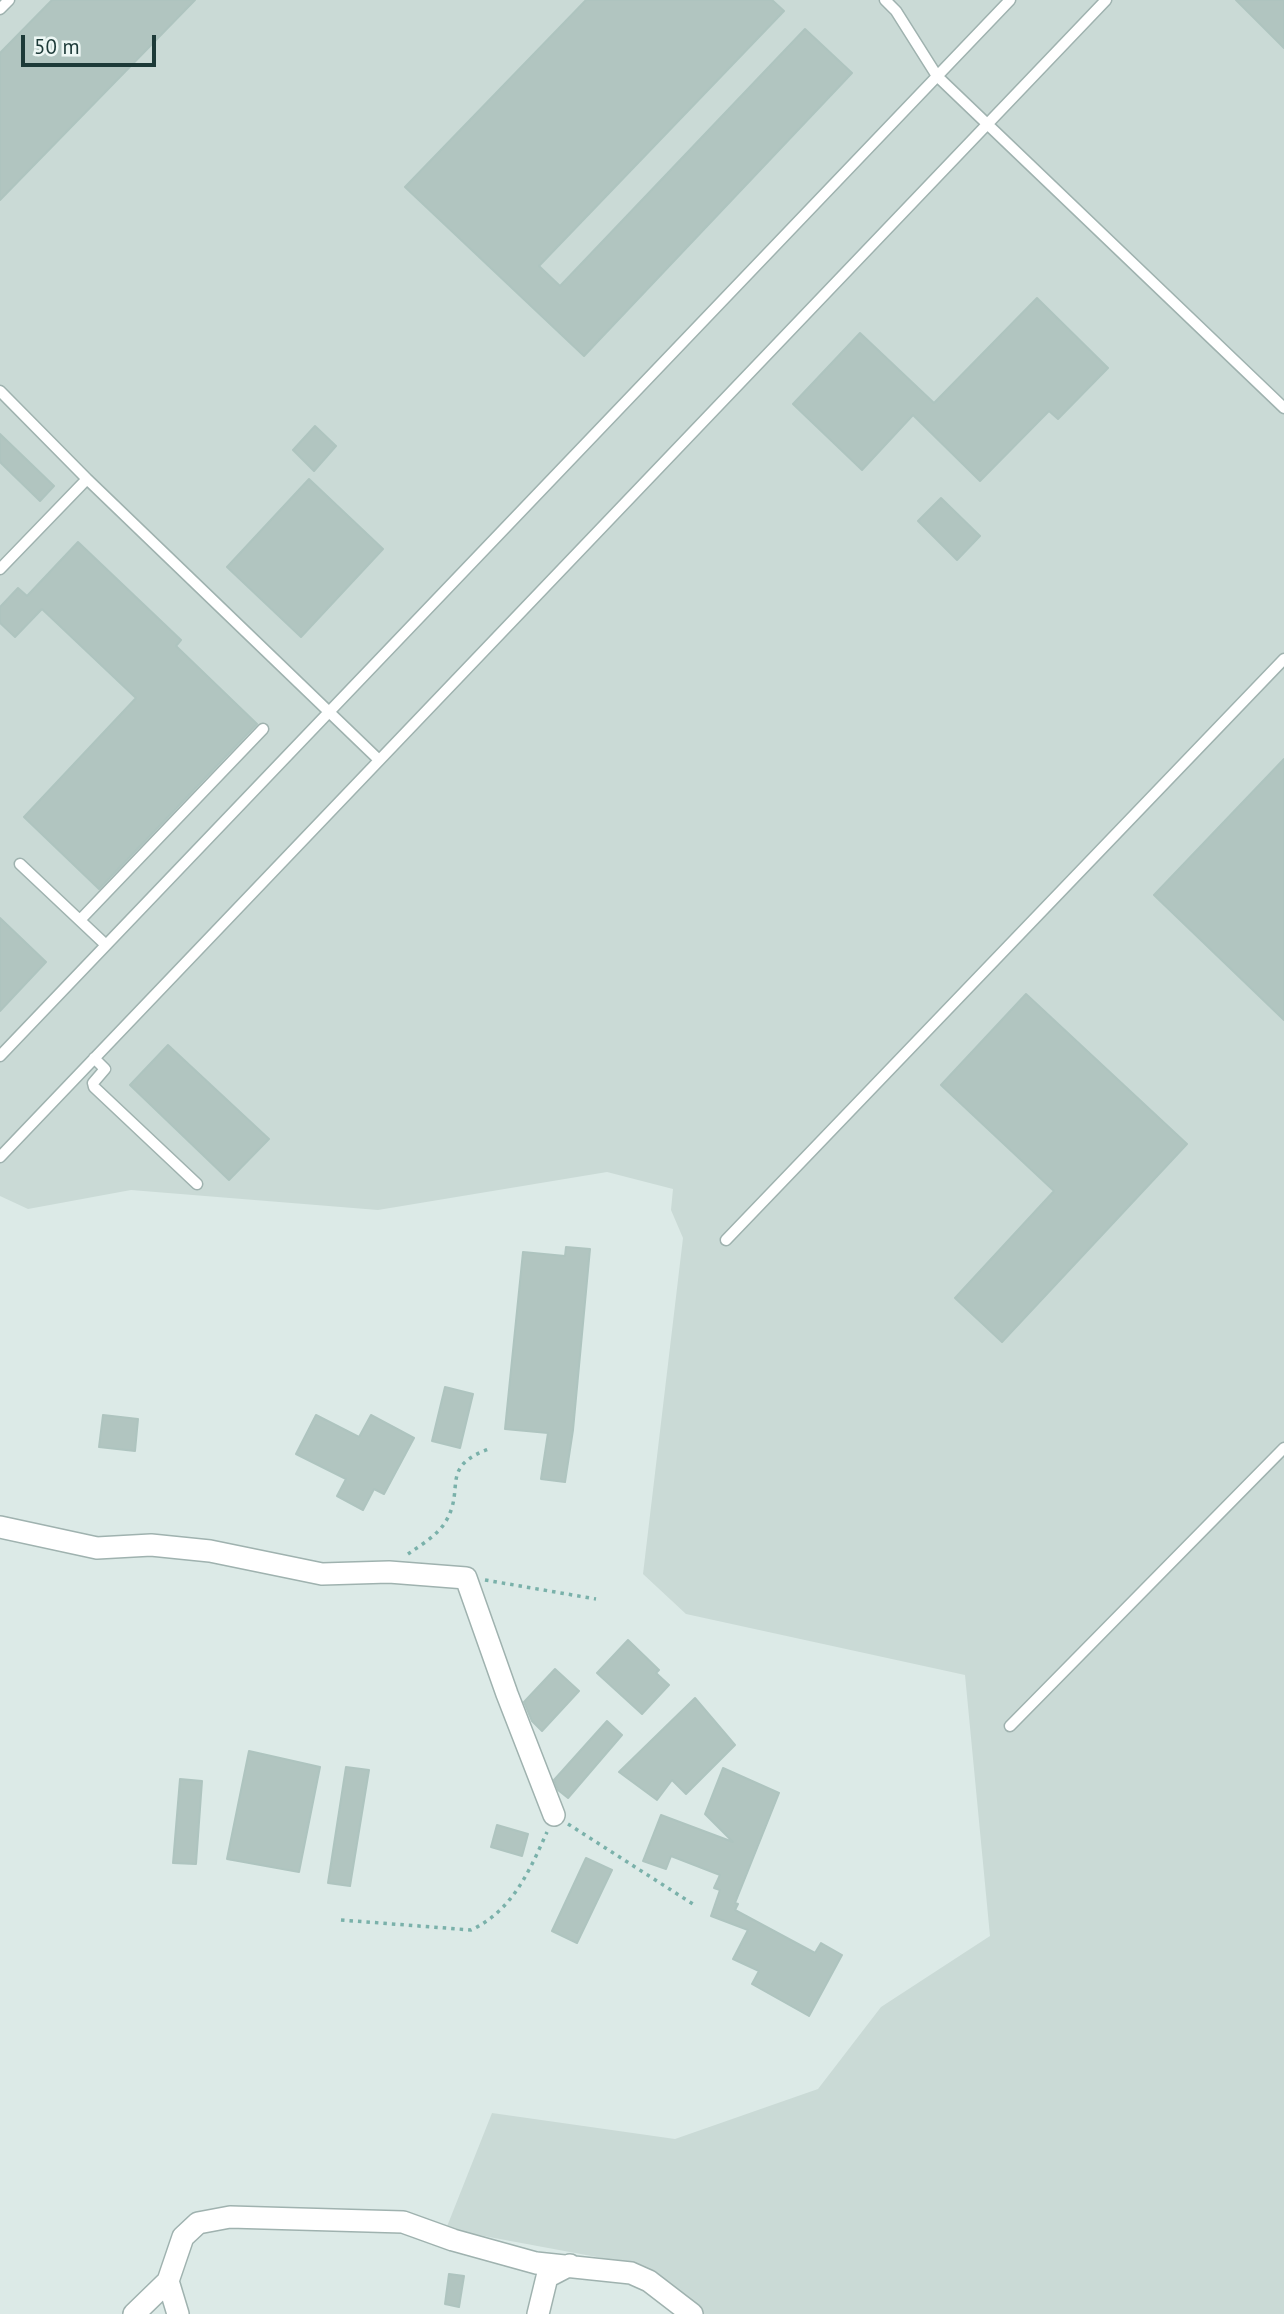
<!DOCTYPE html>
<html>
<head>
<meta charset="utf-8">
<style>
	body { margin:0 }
	#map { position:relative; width:1284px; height:2314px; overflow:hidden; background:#dceae7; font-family:"PT Sans",sans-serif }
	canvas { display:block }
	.scale { position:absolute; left:21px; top:35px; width:135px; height:32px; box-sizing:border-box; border:4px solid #1d3a38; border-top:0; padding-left:9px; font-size:21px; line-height:24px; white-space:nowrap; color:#1d3a38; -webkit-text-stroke:5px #edf7f4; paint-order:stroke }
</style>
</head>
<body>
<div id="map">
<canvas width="1284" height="2314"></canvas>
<div class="scale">50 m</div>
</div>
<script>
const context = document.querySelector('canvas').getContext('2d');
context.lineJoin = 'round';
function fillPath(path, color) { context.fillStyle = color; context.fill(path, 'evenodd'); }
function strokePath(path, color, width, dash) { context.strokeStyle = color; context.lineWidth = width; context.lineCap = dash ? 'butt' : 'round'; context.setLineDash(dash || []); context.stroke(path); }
fillPath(new Path2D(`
	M0,0h1284v2314h-582l-73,-51 -183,-34 46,-116 183,26 143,-50 63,-82 109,-71 -25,-261 -279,-61 -43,-40 40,-336 -12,-28 2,-21 -66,-17 -229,38 -247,-20 -103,19 -28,-13z`), '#cadad6');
const building = new Path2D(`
	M52,0h143l-195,200v-147z
	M586,0h186l12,11 -245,255 21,20 245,-257 47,44 -268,283 -179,-169z
	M1236,0h48v48z
	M1037,298l71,70 -50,51 -9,-8 -69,70 -67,-66 -51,55 -69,-66 67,-71 74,70z
	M315,426l21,20 -22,25 -21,-21z
	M0,434l54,52 -14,15 -40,-39z
	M309,479l74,70 -82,88 -74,-70z
	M941,498l39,38 -23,24 -39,-39z
	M78,542l103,98 -5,6 81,78 -158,165 -75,-72 112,-119 -94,-89 -27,28 -15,-14v-16l18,-19 9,8z
	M1284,759v261l-130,-125z
	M0,918l46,44 -46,49z
	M1026,994l161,150 -185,198 -47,-44 99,-107 -113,-106z
	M168,1045l101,94 -40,41 -99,-95z
	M566,1247l24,2 -17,181 -8,52 -24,-3 7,-46 -43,-4 18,-177 42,4z
	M445,1387l28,7 -13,54 -28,-7z
	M103,1415l35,4 -3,32 -36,-4z
	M316,1415l43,22 12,-22 43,23 -30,56 -10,-5 -11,21 -26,-14 9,-17 -50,-25z
	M628,1640l31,30 -3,3 13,12 -27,29 -45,-41z
	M555,1669l24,22 -37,40 -10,-10 -8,-19z
	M695,1698l40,47 -49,49 -14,-14 -15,20 -38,-28z
	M607,1721l15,14 -54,63 -10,-8 -4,-10z
	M249,1751l71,16 -21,105 -72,-13z
	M346,1767l23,3 -19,116 -22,-3z
	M723,1768l56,25 -44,110 3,1 -3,6 80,43 6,-10 21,12 -33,61 -57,-32 7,-13 -26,-12 15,-29 -37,-14 9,-26 -6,-2 6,-13 -49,-19 -5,13 -23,-8 18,-46 72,27 -28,-28z
	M180,1779l22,2 -6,83 -23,-1z
	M497,1825l31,9 -6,22 -31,-9z
	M586,1858l26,12 -35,73 -25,-12z
	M449,2274l15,2 -5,31 -14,-3z`);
fillPath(building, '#b1c5c0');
strokePath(building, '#aec4bf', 2);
const service = new Path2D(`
	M885,0l11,11 41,65 347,332
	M0,9l9,-9
	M0,391l87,88 292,281
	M0,569l87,-90
	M20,864l86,81
	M80,920l183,-191
	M0,1056l1010,-1056
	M94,1058l11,11 -12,14 1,4 103,97
	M0,1157l1106,-1157
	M726,1240l558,-581
	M1010,1726l274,-278`);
const minor = new Path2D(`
	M0,1527l97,21 54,-3 59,6 112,23 67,-2 77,6 41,116 47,121
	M168,2281l10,33
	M134,2314l34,-33 15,-44 15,-14 32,-6 173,5 50,18 83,23 95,10 18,8 43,33
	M538,2314l9,-37 23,-12`);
strokePath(service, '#9fb2af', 13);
strokePath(minor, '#9fb2af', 24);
strokePath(new Path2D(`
	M408,1554c13,-9 30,-19 38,-33 20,-34 -8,-55 46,-73
	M485,1580l111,19
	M568,1824l128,82
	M341,1920l130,10c41,-19 58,-58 76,-98`), '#7ab1aa', 3.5, [3.5, 5]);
strokePath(service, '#fff', 10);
strokePath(minor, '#fff', 21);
</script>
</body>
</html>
